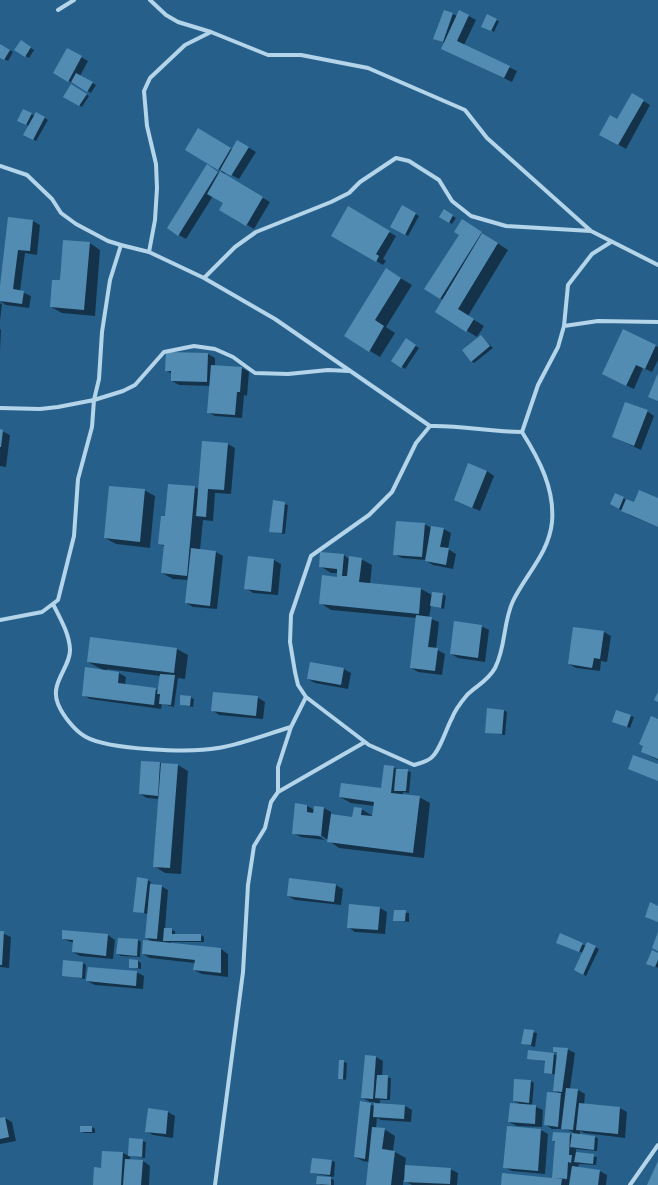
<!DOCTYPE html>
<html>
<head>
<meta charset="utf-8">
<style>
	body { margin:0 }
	canvas { display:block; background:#26608a }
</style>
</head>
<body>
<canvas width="658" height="1185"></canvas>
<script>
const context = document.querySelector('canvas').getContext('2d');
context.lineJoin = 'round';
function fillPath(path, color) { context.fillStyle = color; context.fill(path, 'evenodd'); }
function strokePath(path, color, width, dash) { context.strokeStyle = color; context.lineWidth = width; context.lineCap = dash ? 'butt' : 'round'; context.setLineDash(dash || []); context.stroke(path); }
fillPath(new Path2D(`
	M460,11l16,9 -12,25 53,26 -5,11 -63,-30 -4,-9 -10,-4 18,-25 4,2z
	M496,20l3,1 -5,11 -8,-4z
	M21,42l13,8 -5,8 -13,-8z
	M0,45l13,7 -5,9 -8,-4z
	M67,49l21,12 -8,15 16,9 -5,8 -37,-20z
	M71,85l18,11 -7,11 -18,-11z
	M632,94l18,11 -24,44 -26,-15 17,-14z
	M23,110l12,6 2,-3 11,7 -12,21 -11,-7 4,-8 -8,-4z
	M206,133l27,17 5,-9 18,11 -17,27 -13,-7 -2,3 46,27 -16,27 -34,-20 4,-6 -11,-7 -27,43 -7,-4 28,-69 13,7 1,-2 -35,-21z
	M402,206l17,10 -11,20 -16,-9z
	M348,208l48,28 -13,23 3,2 -3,4 -50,-30z
	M444,211l12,7 -4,6 -12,-7z
	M9,218l24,3 7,4 -3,30 -12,-2 -5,38 11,5 -2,12 -23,-3 -6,-4z
	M470,225l38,25 -40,66 16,10 -7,11 -41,-25 7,-12 -18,-11z
	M90,243l10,7 -5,66 -33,-3 -11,-6 10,-26z
	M397,276l15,9 -26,42 9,6 -15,24 -35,-21z
	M0,303l2,1 -2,17z
	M0,329l1,1 -1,22z
	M624,331l34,16v13l-6,12 -9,-4 -9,21 -24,-11z
	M481,336l12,12 -19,15 -3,-2z
	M406,340l13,8 -14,21 -12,-8z
	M208,354l7,4v8l27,2 7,4 -2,24 -3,-1 -2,23 -27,-2 -7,-4 2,-26 -31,-1 -7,-4v-7l-6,-4z
	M647,411l7,5 -13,34 -28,-13z
	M0,430l10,5 -4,32 -6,-1z
	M228,444l7,4 -4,46 -16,-1 -2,28 -10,-1 -3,30 16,2 7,4 -6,53 -24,-2 -7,-4 2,-23 -15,-1 -11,-6 3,-26 -6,-4 7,-26 29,-30 4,3z
	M487,471l7,5 -14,35 -25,-11z
	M144,490l11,6 -5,52 -34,-4 -11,-6z
	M615,494l20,10 23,-6v29l-29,-12 -15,-9z
	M273,501l15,4 -3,29 -15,-3z
	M424,524l8,4 12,1 7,4 -3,16 8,5 -3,15 -20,-4 -8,-5 -23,-2 -8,-4z
	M344,555l5,4h12l11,6 -2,19 51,5 11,6 10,-1 4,2 -2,13 -13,-3 -2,12 10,4 -3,27 9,5 -3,21 -24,-3 -7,-4 6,-50 -86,-8 -11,-7 17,-25 1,-5h-7l-11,-7z
	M249,557l25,3 7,4 -3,31 -25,-2 -7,-5z
	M481,626l8,4 -4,32 -27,-4 -7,-4z
	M604,632l7,4 -4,26 -6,-1 -1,10 -24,-3 -7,-4z
	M91,638l86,11 11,6 -3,24 -7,-1 -4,29 -12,-3 -1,5 -71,-10 -7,-4 20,-25 -15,-8zM107,669l53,7 -1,14 -34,-5 1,-8 -7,-4 -12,-2z
	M344,669l7,4 -3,16 -33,-6 -7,-4z
	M190,697l4,2 -1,8 -12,-2z
	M257,697l8,5 -2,17 -44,-4 -7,-5z
	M503,710l4,2 -2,23 -19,-3z
	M631,716l3,1 -4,11 -13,-5z
	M658,720v40l-16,-8z
	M160,763l18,2 10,6 -7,103 -16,-1 -11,-7 5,-67 -12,-1 -7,-4z
	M385,766l26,6 -2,21 -6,-1v3l16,2 11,6 -6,55 -85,-10 -21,-15 -1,2 8,5 -24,-3 -8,-4 3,-28 11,1 8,4 9,-2 7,4v4l22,2 8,-9 12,7 1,-10 -23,-3 -11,-6 42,-8z
	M147,880l4,2 -1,3 11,1 7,4 -3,39 10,2v4h26l3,2v5h-33v2l50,5 7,5v23l-26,-3 -8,-4 1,-7 -45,-5 -7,-4 10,-12 -7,-4 2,-24 -14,-3z
	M336,885l7,4 -2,16 -46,-5 -7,-4z
	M380,908l7,4 -2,22 -30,-2 -7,-5z
	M395,911l14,2v9l-15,-2z
	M63,931l45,4 7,5 -2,19 -33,-3 -7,-4 1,-9 -11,-4z
	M0,932l11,5 -2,31 -9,-1z
	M561,935l25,11 2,-3 11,6 -13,27 -11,-6 8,-17 -22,-9z
	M118,939l20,1 3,2 -1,15 -19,-1 -4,-2z
	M658,954v14l-7,-3z
	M138,961l3,2v6l-11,-2z
	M83,963l3,2 -1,14 -22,-4z
	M136,972l8,4 -1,13 -48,-4 -8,-4z
	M524,1030l13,3 -2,14 -13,-4z
	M567,1049l8,4 -5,36 8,1 7,4 -1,11 36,3 7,4 -2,26 -41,-5 -4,-2v4l18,3 -1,13 -21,-2v5l21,3 -1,8 -17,-1 -1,4 22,3 7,4 -1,10h-104l51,-6 3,-37 -3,-1 1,-8 19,2v-3l-8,-3h-13l-7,-5 15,-30 -6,-4 2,-15 -11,-3 1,-10 -18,-4 26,-4 4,2v-3l-4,-2z
	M366,1056l10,1 7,4 -1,15 9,2 -1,22h-10v4l25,2 7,4 -1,12 -30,-2 -4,-2 -1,10 8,1 11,7 -2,15 13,7 -1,8 45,3 8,4 -1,12h-45l-9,-5v5h-36l2,-23 -6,-1 -8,-4 6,-55 14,4v-4h-5l-7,-4z
	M340,1061l7,2 -1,17 -7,-2z
	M531,1081l3,2 -2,22 11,5 -1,17 -25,-1 -8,-4 11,-18 -6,-3z
	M148,1109l20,3 7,4 -2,22 -20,-3 -7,-4z
	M5,1118l7,4 4,19 -16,3v-25z
	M92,1127l3,2v4h-11l-3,-2z
	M508,1127l33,3 7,4 -3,40 -33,-3 -8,-4z
	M130,1139l16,3 -1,16 -15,-2v4l13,1 7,5 -1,19h-54l7,-16 21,-16 6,3z
	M331,1160l4,2 -1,15 -23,-4z
	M330,1178l4,2v5h-13l-4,-2z`), '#0007');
fillPath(new Path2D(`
	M444,10l9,3 -10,29 -10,-3z
	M459,10l10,5 -12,26 53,25 -6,12 -63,-29z
	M487,14l10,5 -6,12 -10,-4z
	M21,40l10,7 -6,10 -11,-7z
	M0,44l10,6 -6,10 -4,-2z
	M67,48l15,8 -14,26 -15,-9z
	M76,73l17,9 -6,10 -16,-10z
	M71,84l16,10 -8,12 -16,-9z
	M632,93l12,7 -26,45 -19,-10 11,-20 7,4z
	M23,109l9,4 -6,12 -9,-4z
	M36,112l9,5 -12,23 -10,-5z
	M198,128l33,20 -13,22 -33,-20z
	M237,140l12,7 -18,29 -11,-6z
	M207,164l11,8 -40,64 -11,-8z
	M220,171l43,26 -17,29 -27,-16 4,-7 -16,-9z
	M402,205l14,8 -11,22 -15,-8z
	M348,206l42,25 -14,23 3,2 -3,6 -45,-26z
	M444,209l9,6 -4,8 -10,-6z
	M8,217l25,3 -3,31 -12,-1 -5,39 11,2 -2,13 -22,-3v-15z
	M462,219l20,13 -42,67 -16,-10 35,-54 -5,-3z
	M482,233l16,10 -40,66 16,10 -8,13 -31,-20z
	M63,240l27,2 -6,68 -34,-3 2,-27h8z
	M386,268l15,10 -26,42 9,6 -15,26 -25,-16z
	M623,329l33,16 -11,24 -9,-4 -10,21 -24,-12z
	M481,335l9,11 -19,16 -9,-12z
	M406,338l10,7 -15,23 -10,-7z
	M166,352l42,1 -1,29 -36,-1v-10h-6z
	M211,365l31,2 -2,25h-3l-2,23 -28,-2z
	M658,373v28l-10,-4z
	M625,402l23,8 -14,36 -22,-9z
	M0,429l3,1 -2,17h-1z
	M202,441l26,2 -4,47 -16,-1 -2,28 -10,-1z
	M468,463l19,8 -15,37 -18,-8z
	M168,484l27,2 -8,90 -26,-3 3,-28 -6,-1 3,-28h4z
	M109,486l36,3 -5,53 -36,-4z
	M639,490l19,8v29l-37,-16 5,-12 8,3z
	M615,493l9,4 -5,12 -9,-5z
	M273,500l12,2 -3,31 -13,-1z
	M396,521l29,2 -3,34 -29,-2z
	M431,526l13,2 -4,19 9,1 -3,17 -21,-4z
	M191,548l25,3 -6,55 -25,-3z
	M320,552l24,2 -2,22h5l2,-20 13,2 -3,24 62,6 -2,26 -100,-10 3,-29 15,2v-8l-18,-2z
	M248,556l26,3 -3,33 -27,-3z
	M432,592l11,1 -2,15 -11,-2z
	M416,615l16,2 -4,30 10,1 -3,23 -25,-3z
	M454,621l28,4 -4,33 -28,-4z
	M573,627l31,4 -4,28 -6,-1 -2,10 -24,-4z
	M90,637l87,11 -3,25 -87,-11z
	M310,662l34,6 -3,17 -34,-6z
	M85,667l34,5 -1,11 38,5 -2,17 -72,-9z
	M160,674l15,1 -4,30 -12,-1 1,-10h-3z
	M213,692l45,4 -2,20 -45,-5z
	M658,692v10l-4,-2z
	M180,695l11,1 -1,10 -10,-1z
	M487,708l17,2 -2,24 -17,-1z
	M616,710l15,5 -4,12 -15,-5z
	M651,716l7,3v40l-17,-7 2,-6 -4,-2z
	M633,755l25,9v17l-30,-12z
	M141,761l19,1 -2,34 -19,-2z
	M161,763l17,1 -8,104 -17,-1z
	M384,765l10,1 -3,27 29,3 -7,57 -86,-11 4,-28 21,3 2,-10 8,1 -1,7 11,1 2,-14 -35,-5 2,-14 40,5z
	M396,769h12l-2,22h-12z
	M295,803l12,2v7l6,1 1,-7 10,1 -3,29 -29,-2z
	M137,877l11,2 -4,34 -11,-1z
	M289,878l47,6 -2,18 -47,-6z
	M150,884l12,1 -5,54 -12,-1z
	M650,902l8,4v16l-13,-5z
	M349,904l31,3 -2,23 -31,-2z
	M394,910h12l-1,11h-12z
	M164,928h8v6h29v7h-38z
	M62,930l46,4 -2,22 -34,-4 1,-12 -11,-1z
	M0,931h4l-2,34h-2z
	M658,932v19l-6,-3z
	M560,933l23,10 -4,9 -23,-9z
	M118,938l20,1 -1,17 -21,-2z
	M143,940l78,8v25l-28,-3 2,-10 -53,-6z
	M587,942l9,4 -13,29 -9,-5z
	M652,950l6,3v7l-3,7 -9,-3z
	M129,959l9,1v8h-9z
	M63,960l20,2 -1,16 -20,-2z
	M88,967l49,4 -1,15 -50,-5z
	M524,1029l10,1 -3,15 -10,-1z
	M553,1047l15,1 -6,44 -9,-1 4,-39h-4z
	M528,1050l26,3 -2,21 -8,-1 1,-12 -18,-2z
	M365,1055l11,1 -3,43 -12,-1z
	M339,1060h5l-1,19h-5z
	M377,1075h11l-1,24 -12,-1z
	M514,1079l17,1 -2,23 -16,-2z
	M566,1088l12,1 -5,41 -12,-1z
	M547,1092l14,1 -3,34 -14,-2z
	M360,1101l11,2 -6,56 -11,-2z
	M374,1103l31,2 -1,14 -31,-2z
	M510,1103l26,2 -1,19 -27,-2z
	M579,1103l41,4 -2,27 -42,-4z
	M148,1108l20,3 -2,23 -21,-2z
	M5,1117l4,20 -9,2v-21z
	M80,1126h12v6h-12z
	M507,1126l34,3 -3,42 -35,-3z
	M372,1127l13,1 -3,21 13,2 -4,34h-25z
	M553,1132l17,1 -1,22h3l-1,8 -3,-1 -1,17 -13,-1 8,1 -1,6h-60l1,-12 50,5 3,-37h-3z
	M572,1133l23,3 -1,14 -24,-3z
	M129,1138l14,1 -1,18 -14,-1z
	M102,1151l21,1 -2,33h-28l1,-18 7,1z
	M576,1152l18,2 -1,10 -19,-2z
	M312,1158l20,2 -2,15 -20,-2z
	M125,1159l18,1 -2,25h-18z
	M658,1161v24h-11z
	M405,1165l46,3 -1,16 -46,-2z
	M572,1166l28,4 -2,15h-29z
	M317,1176l14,1v8l-15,-1z`), '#538cb3');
strokePath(new Path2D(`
	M150,0l16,15 12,7 33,10 57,23h33l67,13 97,42 22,28 104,93 67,34
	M58,10l16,-10
	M0,166l27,9 25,24 9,14 15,11 32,17 13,4
	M149,252l6,-32 2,-32 -1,-24 -9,-38 -3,-35 6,-13 35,-33 26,-13
	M564,326l34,-5 60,1
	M0,408l40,1 18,-2 36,-7 29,-9 12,-6 29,-33 30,-6 21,3 18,8 22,16 33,1 40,-4 21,1
	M430,426l-14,17 -24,49 -23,23 -58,41 -20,59 -1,27 5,30 3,13 8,12 63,48 45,20c6,-2 12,-3 17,-7 9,-7 15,-29 21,-40 3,-8 10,-17 15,-23 10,-10 21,-14 28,-27 11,-21 8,-46 18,-67 13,-27 36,-48 39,-79 3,-33 -13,-63 -30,-90
	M522,432c-31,0 -61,-7 -92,-6l-155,-107 -71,-41 31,-31 21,-15 75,-30 18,-9 11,-11 36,-24 13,3 30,19 13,21 19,15 35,10 85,5
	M522,432l16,-47 20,-38 6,-21 4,-41 24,-31 19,-12
	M53,604c7,14 16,29 17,45 1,18 -21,34 -12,55 5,12 17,27 28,33 23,13 105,16 132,11 25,-4 49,-14 73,-21l15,-30
	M0,620l42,-8 16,-12 16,-64 4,-57 14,-52 2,-27 5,-21 3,-47 8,-52 11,-35 28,7 55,26
	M278,792v-25l13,-40
	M215,1185l28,-213 5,-87 6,-39 11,-18 6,-26 7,-10 87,-50
	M630,1185l28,-40`), '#b4d4ea', 4);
</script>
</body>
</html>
